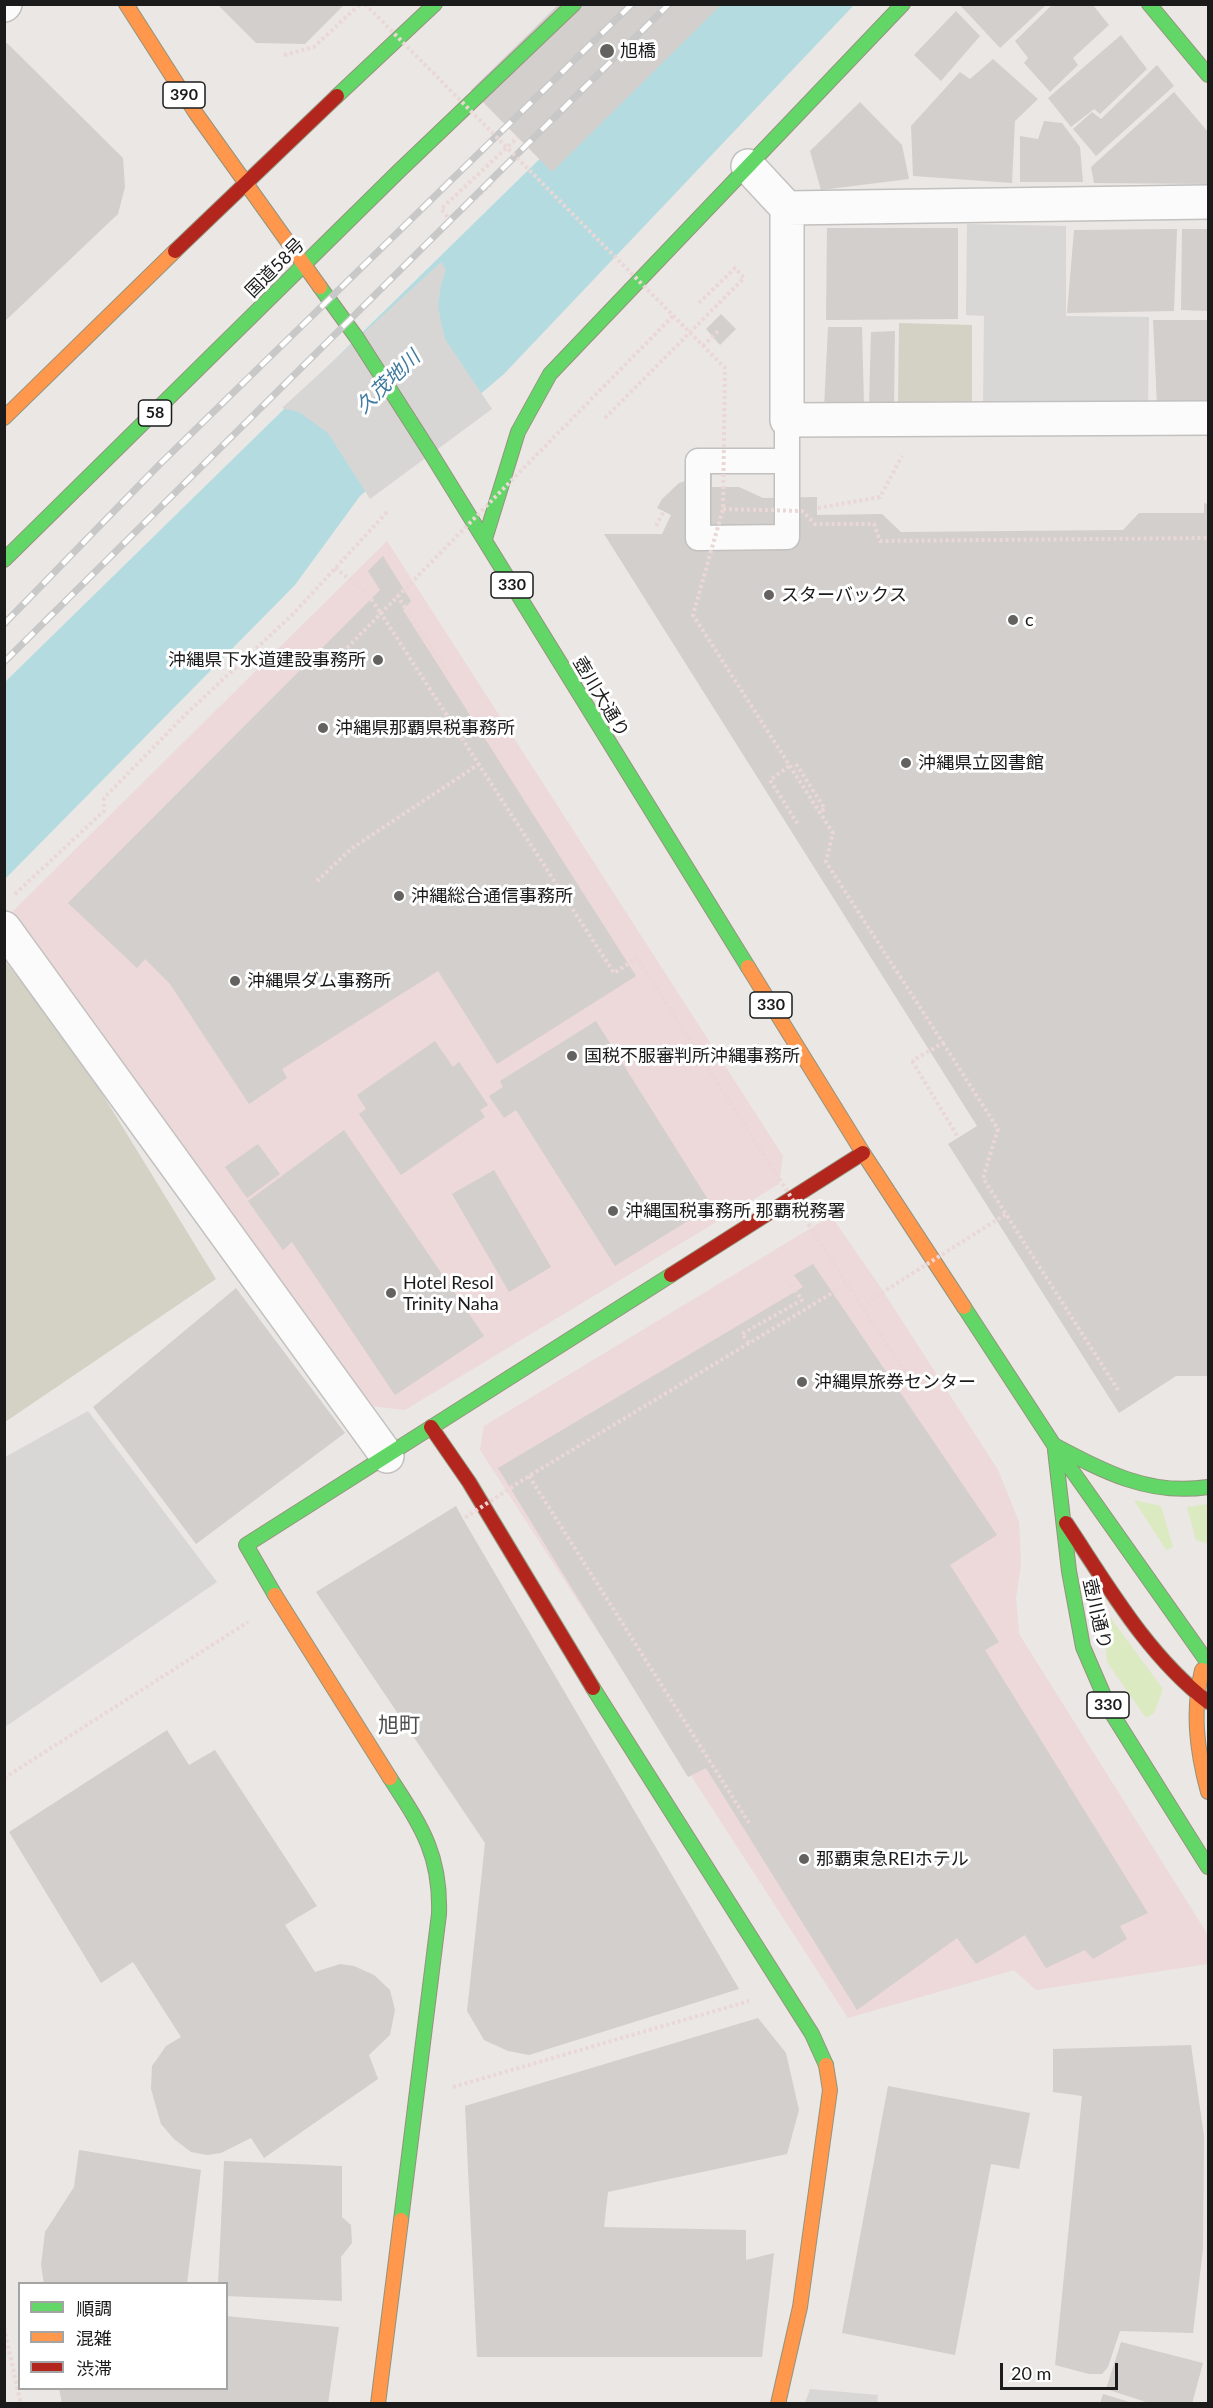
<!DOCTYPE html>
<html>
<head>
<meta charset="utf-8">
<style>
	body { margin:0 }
	#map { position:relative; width:1213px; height:2408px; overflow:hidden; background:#eae7e4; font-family:Lato,"Noto Sans JP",sans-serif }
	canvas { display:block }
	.frame { position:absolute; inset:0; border:6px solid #1b1b1b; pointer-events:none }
	.legend { position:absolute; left:18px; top:2282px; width:210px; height:108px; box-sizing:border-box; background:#fff; border:2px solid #a4a4a4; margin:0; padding:8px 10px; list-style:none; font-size:18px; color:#1b1b1b }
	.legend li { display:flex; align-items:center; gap:12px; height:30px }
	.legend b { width:30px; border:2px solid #a4a4a4 }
	.scale { position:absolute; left:1000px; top:2363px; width:118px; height:27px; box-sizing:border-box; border:3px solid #1b1b1b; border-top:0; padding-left:8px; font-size:18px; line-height:21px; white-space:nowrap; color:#1b1b1b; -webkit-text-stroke:4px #fff; paint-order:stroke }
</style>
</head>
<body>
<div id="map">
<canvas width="1213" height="2408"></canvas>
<div class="frame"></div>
<ul class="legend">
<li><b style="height:8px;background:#63d668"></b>順調</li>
<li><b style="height:8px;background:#ff974d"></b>混雑</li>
<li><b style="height:8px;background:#b3261e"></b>渋滞</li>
</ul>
<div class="scale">20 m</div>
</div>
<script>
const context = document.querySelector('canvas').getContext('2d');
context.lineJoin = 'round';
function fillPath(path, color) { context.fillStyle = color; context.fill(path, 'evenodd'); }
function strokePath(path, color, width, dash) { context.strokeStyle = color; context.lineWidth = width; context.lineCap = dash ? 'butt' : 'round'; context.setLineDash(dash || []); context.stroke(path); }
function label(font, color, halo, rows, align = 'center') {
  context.font = font + ' Lato,"Noto Sans JP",sans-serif'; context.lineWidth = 6; context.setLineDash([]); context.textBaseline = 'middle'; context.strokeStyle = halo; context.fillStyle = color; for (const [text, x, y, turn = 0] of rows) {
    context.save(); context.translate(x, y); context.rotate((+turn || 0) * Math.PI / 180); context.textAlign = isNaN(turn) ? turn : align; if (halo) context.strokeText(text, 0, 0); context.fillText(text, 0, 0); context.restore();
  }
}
fillPath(new Path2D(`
	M387,541l396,615 -4,28 -374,226 -35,-4 -365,-487z
	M831,1216l50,72 117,182 21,52 2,42 -5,34 3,36 189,301v29l-172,26 -22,-20 -166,48 -368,-568 4,-24z`), '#edd9d9');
fillPath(new Path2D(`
	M899,323l73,2v81l-74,-1z
	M5,961l77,100 134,218 -211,143z`), '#d4d1c5');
fillPath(new Path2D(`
	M1134,1500l27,6 12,41 -7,3z
	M1208,1504v40l-12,-4 -9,-33z
	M1110,1617l53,72 -9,24 -8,5 -39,-56 -4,-41z`), '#dbeac0');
fillPath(new Path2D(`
	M967,224l99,2v90l83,1 -1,95 -165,-3 1,-93 -18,-1z
	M88,1411l129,171 -212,145v-270z
	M810,2389l68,6 -1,8h-72z`), '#d8d7d5');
fillPath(new Path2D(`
	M697,5h157l-350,369 -144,122 -65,89 -290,294v-197z`), '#b4dce0');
fillPath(new Path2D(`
	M441,262l5,8 -5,15 -3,22 7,32 47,70 -122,90 -42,-66 -29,-21 -17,-4z`), '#d7d6d5');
fillPath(new Path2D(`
	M217,4h128l-40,40 -49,-1z
	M559,4h163l-170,168 -81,-82z
	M959,4h88l-47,44z
	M1053,4h39l17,21 -36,33 5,7 -28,27 -26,-29 4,-5 -13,-17z
	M956,11l24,25 -39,45 -27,-26z
	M1121,35l26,34 -47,45 -6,-5 -23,18 -23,-29z
	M7,43l116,115 2,29 -7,27 -114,108v-277z
	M993,59l45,40 -23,22 -3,62 -99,-7 -2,-50 49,-54 10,7z
	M1157,65l17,21 -78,70 -23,-27 19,-17 9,7z
	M1174,92l34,40v52l-114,-1 -3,-16z
	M860,102l42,43 7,34 -88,11 -11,-39z
	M1044,121l18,2 18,24 3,35h-63v-46l18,3z
	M827,228h131v91l-132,1z
	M1177,229l-3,82 -107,2 7,-83z
	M1182,229h26v82l-27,-1z
	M721,314l15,15 -16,16 -14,-16z
	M1153,320h55v83l-51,2z
	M828,327h34l2,78 -40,3z
	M895,331l-1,75 -25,-1 2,-73z
	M712,472v15h27l24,11 54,-1v18l65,-1 19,18 222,-2 16,-17h65v-10l4,1v872h-32l-57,37 -171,-269 29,-18 -373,-592h58l9,-19 -14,-7 5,-9 17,-16z
	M383,556l28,45 -8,9 233,366 -139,88 -59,-93 -156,98 5,9 -38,26 -79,-120 -25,-25 -8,9 -69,-65 312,-313 -12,-19z
	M596,1021l116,185 -97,60 -99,-156 -12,8 -15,-22 14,-9 -3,-6z
	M435,1041l18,26 6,-5 29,43 -8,5 5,7 -84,58 -42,-61 7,-5 -9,-14z
	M344,1130l140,206 -89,59 -103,-153 -9,8 -35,-49z
	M258,1144l22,30 -33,24 -22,-31z
	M494,1170l57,97 -42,25 -57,-98z
	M813,1264l184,271 -47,30 49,77 -14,8 163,263 -28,13 7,13 -34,20 -8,-9 -39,18 -21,-33 -49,29 -19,-26 -100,72 -151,-242 -18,9 -190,-309 305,-181 -9,-12z
	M236,1288l109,145 -149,111 -103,-137z
	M456,1506l7,13 276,470 -210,66 -21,-4 -24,-11 -17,-29 18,-168 -169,-251z
	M167,1730l22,35 26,-15 102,156 -32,19 30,47 25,-8 14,2 20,9 16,15 5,20 -5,25 -21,20 9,24 -114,79 -13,-20 -30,15 -14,2 -16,-3 -17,-13 -13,-15 -10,-35 1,-23 14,-20 15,-9 -48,-75 -32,21 -92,-151z
	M758,2018l28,35 13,57 -12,44 -179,38 -4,35 142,3v30l28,-7 -12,104h-285l-12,-251z
	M1191,2045l13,91 -1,113 -10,84 -73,-2 -12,36 -6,7h-13l-34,-9 27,-269 -29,-4v-43z
	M888,2086l142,27 -11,56 -28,-5 -36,191 -113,-22z
	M79,2150l122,20 -14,114h-143l-3,-19 4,-33 29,-45z
	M224,2161l118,5v51l9,8 1,18 -11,14 1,44 -116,-5v-12h-8z
	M226,2316l113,11 -11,77h-266l-3,-16h167z
	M1121,2342l82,21 -11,41h-40l-46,-15z
	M1103,2394l30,9v1h-33z`), '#d2cfcc');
const lane = new Path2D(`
	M787,461h-89v77l89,-1v-117`);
const street = new Path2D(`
	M4,5l1,-1
	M748,166l39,42 421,-6
	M787,208v212l421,-2
	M4,928l383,528`);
const fast = new Path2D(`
	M1149,4l59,71
	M337,96l98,-92
	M320,287l37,51 73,114 318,515
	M485,539l33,-107 32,-58 353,-370
	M4,560l395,-389 175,-167
	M964,1307l90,138 154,218
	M1054,1445c50,27 96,51 154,42
	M1055,1450l14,121 14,76 28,65 97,155
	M275,1595l-29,-50 425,-270
	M593,1688l219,346 14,31
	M390,1778c31,48 51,76 49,136l-38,306`);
const slow = new Path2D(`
	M126,4l69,108 125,175
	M4,418l171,-167
	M748,967l115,186 101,154
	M275,1595l115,183
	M1202,1670c-10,42 -5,81 6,122
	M378,2404l23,-184
	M778,2404l22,-97 30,-217 -4,-25`);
const jam = new Path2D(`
	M175,251l162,-155
	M671,1275l192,-122
	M431,1427l38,55 124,206
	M1066,1523c42,63 81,132 142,179`);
strokePath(lane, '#c2c1c0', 27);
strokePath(street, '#c2c1c0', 36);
strokePath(fast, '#94937c', 16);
strokePath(slow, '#94937c', 16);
strokePath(jam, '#94937c', 16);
strokePath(new Path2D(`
	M284,55l30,-8 46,-43
	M507,126l59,-59
	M491,184l-40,37 -10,-12 77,-72
	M703,346l17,-17
	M605,418l139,-140 -9,-10 -36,35
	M818,508l62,-11 22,-41
	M656,526l8,-15
	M335,568l31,24 14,20
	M397,595l53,82
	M796,764l29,45 -6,3
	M789,766l-19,14 29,46
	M317,881l34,-32 128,-85
	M15,894l89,-83v-13l83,-85 106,-99 95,-103
	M943,1043l55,86 -15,49 135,212
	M912,1061l46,76
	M847,1284l66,100
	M749,1343l-7,-9 60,-34 -12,-17
	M529,1476l220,347
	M4,1778l244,-156
	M453,2087l296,-86
	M4,2328l17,76`), '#ead7d6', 4, [3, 3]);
strokePath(lane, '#fcfbfb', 24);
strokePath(street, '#fcfbfb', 33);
strokePath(fast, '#63d668', 14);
strokePath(slow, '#ff974d', 14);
strokePath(jam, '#b3261e', 14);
const rail = new Path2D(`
	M4,624l156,-160 472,-460
	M4,662l665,-658`);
strokePath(rail, '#c9c8c8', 7);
strokePath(rail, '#fff', 4.5, [14]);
strokePath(new Path2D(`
	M365,4l360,364 -2,141 -30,106 140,218 -7,29 117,181 -31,18
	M723,509l79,2 13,13h59l6,17 328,-3
	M380,612l234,361 23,-15 210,326 -318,192 -66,43
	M347,648l326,-332
	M861,1306l145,-92`), '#ead7d6', 4, [3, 3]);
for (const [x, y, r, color] of [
	[607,51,8,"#636261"],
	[769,595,6,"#636261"],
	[1013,620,6,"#636261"],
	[378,660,6,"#636261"],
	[323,728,6,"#636261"],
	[906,763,6,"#636261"],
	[399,896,6,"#636261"],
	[235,981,6,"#636261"],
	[572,1056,6,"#636261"],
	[613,1211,6,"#636261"],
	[391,1293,6,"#636261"],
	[802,1382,6,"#636261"],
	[804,1859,6,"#636261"]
]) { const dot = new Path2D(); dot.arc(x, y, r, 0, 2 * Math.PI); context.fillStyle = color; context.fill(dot); strokePath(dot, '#fff', 2); }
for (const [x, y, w] of [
	[184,95,42],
	[155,413,33],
	[512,585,42],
	[771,1005,42],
	[1108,1705,42]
]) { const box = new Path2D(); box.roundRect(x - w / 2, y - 13, w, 26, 4.5); context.fillStyle = '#fff'; context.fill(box); strokePath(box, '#1b1b1b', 1.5); }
label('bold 16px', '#1b1b1b', null, [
	["390",184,95],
	["58",155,413],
	["330",512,585],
	["330",771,1005],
	["330",1108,1705]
]);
label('18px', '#1b1b1b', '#fff', [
	["旭橋",620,51],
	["スターバックス",781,595],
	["c",1025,620],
	["沖縄県下水道建設事務所",366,660,"right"],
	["沖縄県那覇県税事務所",335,728],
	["沖縄県立図書館",918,763],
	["沖縄総合通信事務所",411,896],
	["沖縄県ダム事務所",247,981],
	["国税不服審判所沖縄事務所",584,1056],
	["沖縄国税事務所 那覇税務署",625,1211],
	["Hotel Resol",403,1283],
	["Trinity Naha",403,1304],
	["沖縄県旅券センター",814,1382],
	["那覇東急REIホテル",816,1859]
], 'left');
label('18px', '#1b1b1b', '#fff', [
	["国道58号",275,268,-45],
	["壺川大通り",601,697,59],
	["壺川通り",1097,1614,77]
]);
label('italic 20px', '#3f7a9f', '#fff', [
	["久茂地川",388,382,-44]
]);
label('21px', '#4e4e4e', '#fff', [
	["旭町",399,1725]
]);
</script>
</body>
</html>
